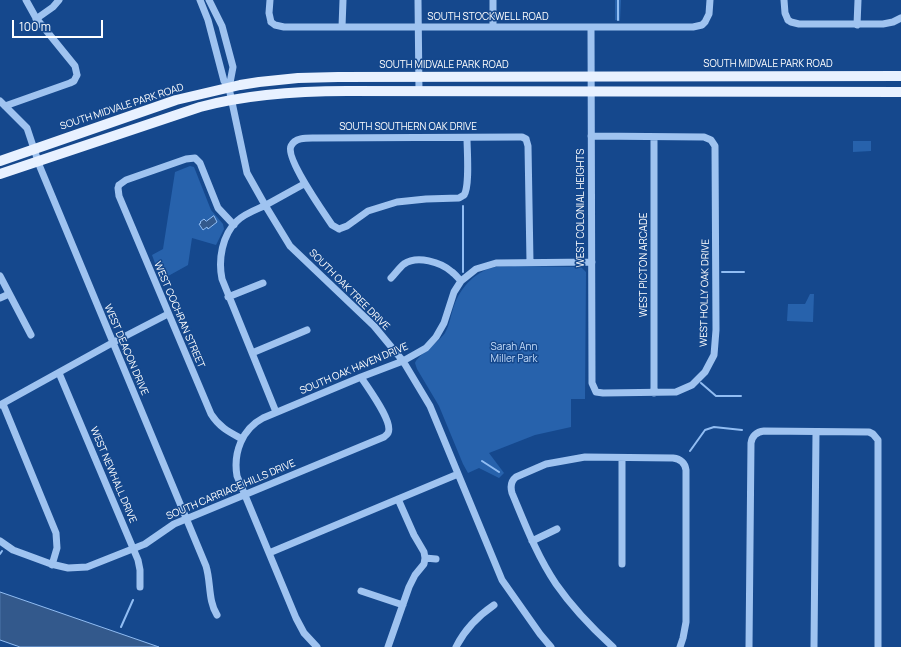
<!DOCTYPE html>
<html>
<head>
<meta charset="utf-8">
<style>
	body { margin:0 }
	#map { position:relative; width:901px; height:647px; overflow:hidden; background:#15488d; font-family:Manrope,sans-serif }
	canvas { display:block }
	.scale { position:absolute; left:12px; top:20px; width:91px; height:18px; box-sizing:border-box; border:2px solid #fff; border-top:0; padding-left:5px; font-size:12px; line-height:14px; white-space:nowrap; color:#fff; -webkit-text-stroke:3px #15488d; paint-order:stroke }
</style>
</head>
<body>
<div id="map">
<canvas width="901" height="647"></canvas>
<div class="scale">100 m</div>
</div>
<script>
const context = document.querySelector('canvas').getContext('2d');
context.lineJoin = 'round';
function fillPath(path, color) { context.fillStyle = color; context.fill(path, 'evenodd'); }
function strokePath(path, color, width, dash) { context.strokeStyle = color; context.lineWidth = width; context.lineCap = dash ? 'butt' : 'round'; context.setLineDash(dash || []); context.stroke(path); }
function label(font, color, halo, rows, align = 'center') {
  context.font = font + ' Manrope,sans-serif'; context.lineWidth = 3; context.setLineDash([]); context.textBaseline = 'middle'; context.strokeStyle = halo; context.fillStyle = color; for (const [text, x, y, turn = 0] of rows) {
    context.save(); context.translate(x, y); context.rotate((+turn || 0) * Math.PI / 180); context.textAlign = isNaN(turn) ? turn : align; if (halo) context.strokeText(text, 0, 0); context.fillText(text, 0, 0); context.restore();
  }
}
fillPath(new Path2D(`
	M615,0h6l-1,21 -5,-1z
	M853,141h18v10l-18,1z
	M190,166l4,1 17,43 12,14 1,5 -8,16 -24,-7 -4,27 -27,15 -9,-25 11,-6 12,-77z
	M514,266l67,1 5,5 -1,127h-14v28l-36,8 -46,18 15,20 -5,5 -20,-10 -11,5 -5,-9 -24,-58 -22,-37 -2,-6c3,-8 22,-19 30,-30 5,-9 6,-20 10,-30 7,-17 21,-32 40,-36 6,-1 13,0 19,-1z
	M810,294h4l-1,28 -26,-1 1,-17h17z`), '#2762ac');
const water = new Path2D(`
	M214,216l3,6 -9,7 -1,-2 -4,3 -4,-6 2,-1 -1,-1 4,-3 2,2z
	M0,592l159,55h-139l-20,-7z`);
fillPath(water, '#33598c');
strokePath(water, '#91bdf3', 1);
strokePath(new Path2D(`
	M618,0v20
	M463,272v-66
	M722,272h22
	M701,383l15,13h25
	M690,451l15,-21 9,-3 28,3
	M482,461l17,11
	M0,554l2,-3
	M121,627l12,-27`), '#91bdf3', 2);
strokePath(new Path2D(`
	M26,0l10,18 39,48 2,9
	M200,0l8,20 16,61 5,7
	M209,0l13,26 11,41 -4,21 18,85 18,32 25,41 84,80 29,35 27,45 72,174 38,54 11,13
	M270,0l-1,13 2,9
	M418,0l1,91
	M784,0l1,13 3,7
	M36,19l17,-12 6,-7
	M788,20l3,2 8,2h84l10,-2 8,-4
	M271,22l4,3 9,2h409l9,-2 3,-3
	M705,22l4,-8 1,-14
	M857,25l1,-25
	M342,27l1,-27
	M493,27v-27
	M591,27l1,356 4,9 7,1 73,-1 16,-7 13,-13 9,-17 2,-25 -1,-184 -4,-6 -7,-3 -113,-1
	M0,101l27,27 13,39 166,399c5,16 2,35 11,49
	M5,106l65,-23 4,-2 3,-6
	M654,137v256
	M526,139l2,7 2,116
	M119,185l-1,3 1,8 92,218c8,13 18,18 31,25
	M119,185l7,-5 60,-21 9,-1 5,5 18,45 16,17
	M464,195c6,-9 3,-45 3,-57
	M339,229l-7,-4c-8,-12 -47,-67 -41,-79 4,-9 17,-8 25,-8l201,-1h5l4,2
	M339,229l8,-3 21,-15 29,-9 29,-3 33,-1 5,-3
	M0,276l31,59
	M391,278c4,-4 8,-10 13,-14 13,-9 37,-2 48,8 3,2 6,6 9,9
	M228,297l35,-14
	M0,298l9,-4
	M252,353l55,-23
	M59,373l79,187 2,10v17
	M3,404l53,129 1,15 -5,17
	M0,405l112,-62 56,-29
	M276,412l-54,-133c-4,-19 0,-44 15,-58 7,-7 18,-11 27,-15 13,-7 27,-15 40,-22
	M622,458v106
	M0,541l13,9 38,14 17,4 19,-1 58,-23 29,-20 210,-87c1,-1 4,-3 4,-4 6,-11 -21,-46 -27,-56
	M532,541l25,-12
	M269,553l189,-79
	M425,558l11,1
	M361,591l42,14
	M317,647l-13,-14 -8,-15 -59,-142c-4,-23 5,-47 26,-58l98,-41 42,-16 23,-13 10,-11 8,-14 10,-31 7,-11 15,-12 20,-6 96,-1
	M388,647l21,-60 6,-12 9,-11 1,-6 -1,-6 -10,-17 -16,-36
	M456,647c9,-18 22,-31 38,-42
	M613,647c-21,-19 -41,-40 -57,-63 -19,-28 -31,-60 -44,-91 -2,-7 -1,-12 4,-16l30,-13 39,-7 88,1c8,1 12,5 13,12v152l-3,16 -3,9
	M749,647l2,-204c1,-7 5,-11 13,-12l105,1 4,2 5,6v207
	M814,647l2,-215`), '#9fc3f0', 7);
strokePath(new Path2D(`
	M0,161l176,-61 64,-15 19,-3 39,-4 40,-1 563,-1
	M0,174l200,-67c48,-13 98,-16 147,-16l554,1`), '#e8f1ff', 10);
label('10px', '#fff', '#15488d', [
	["SOUTH STOCKWELL ROAD",488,17],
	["SOUTH MIDVALE PARK ROAD",768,64],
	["SOUTH MIDVALE PARK ROAD",444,65],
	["SOUTH MIDVALE PARK ROAD",122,107,-18],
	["SOUTH SOUTHERN OAK DRIVE",408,127],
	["WEST COLONIAL HEIGHTS",581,208,-90],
	["WEST PICTON ARCADE",644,265,-90],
	["SOUTH OAK TREE DRIVE",349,290,45],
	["WEST HOLLY OAK DRIVE",705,293,-89],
	["WEST COCHRAN STREET",179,315,67],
	["WEST DEACON DRIVE",126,350,67],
	["SOUTH OAK HAVEN DRIVE",354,369,-23],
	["WEST NEWHALL DRIVE",113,475,67],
	["SOUTH CARRIAGE HILLS DRIVE",231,490,-23]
]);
label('10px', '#c5ddfb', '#15488d', [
	["Sarah Ann",514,347],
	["Miller Park",514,359]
]);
</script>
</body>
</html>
